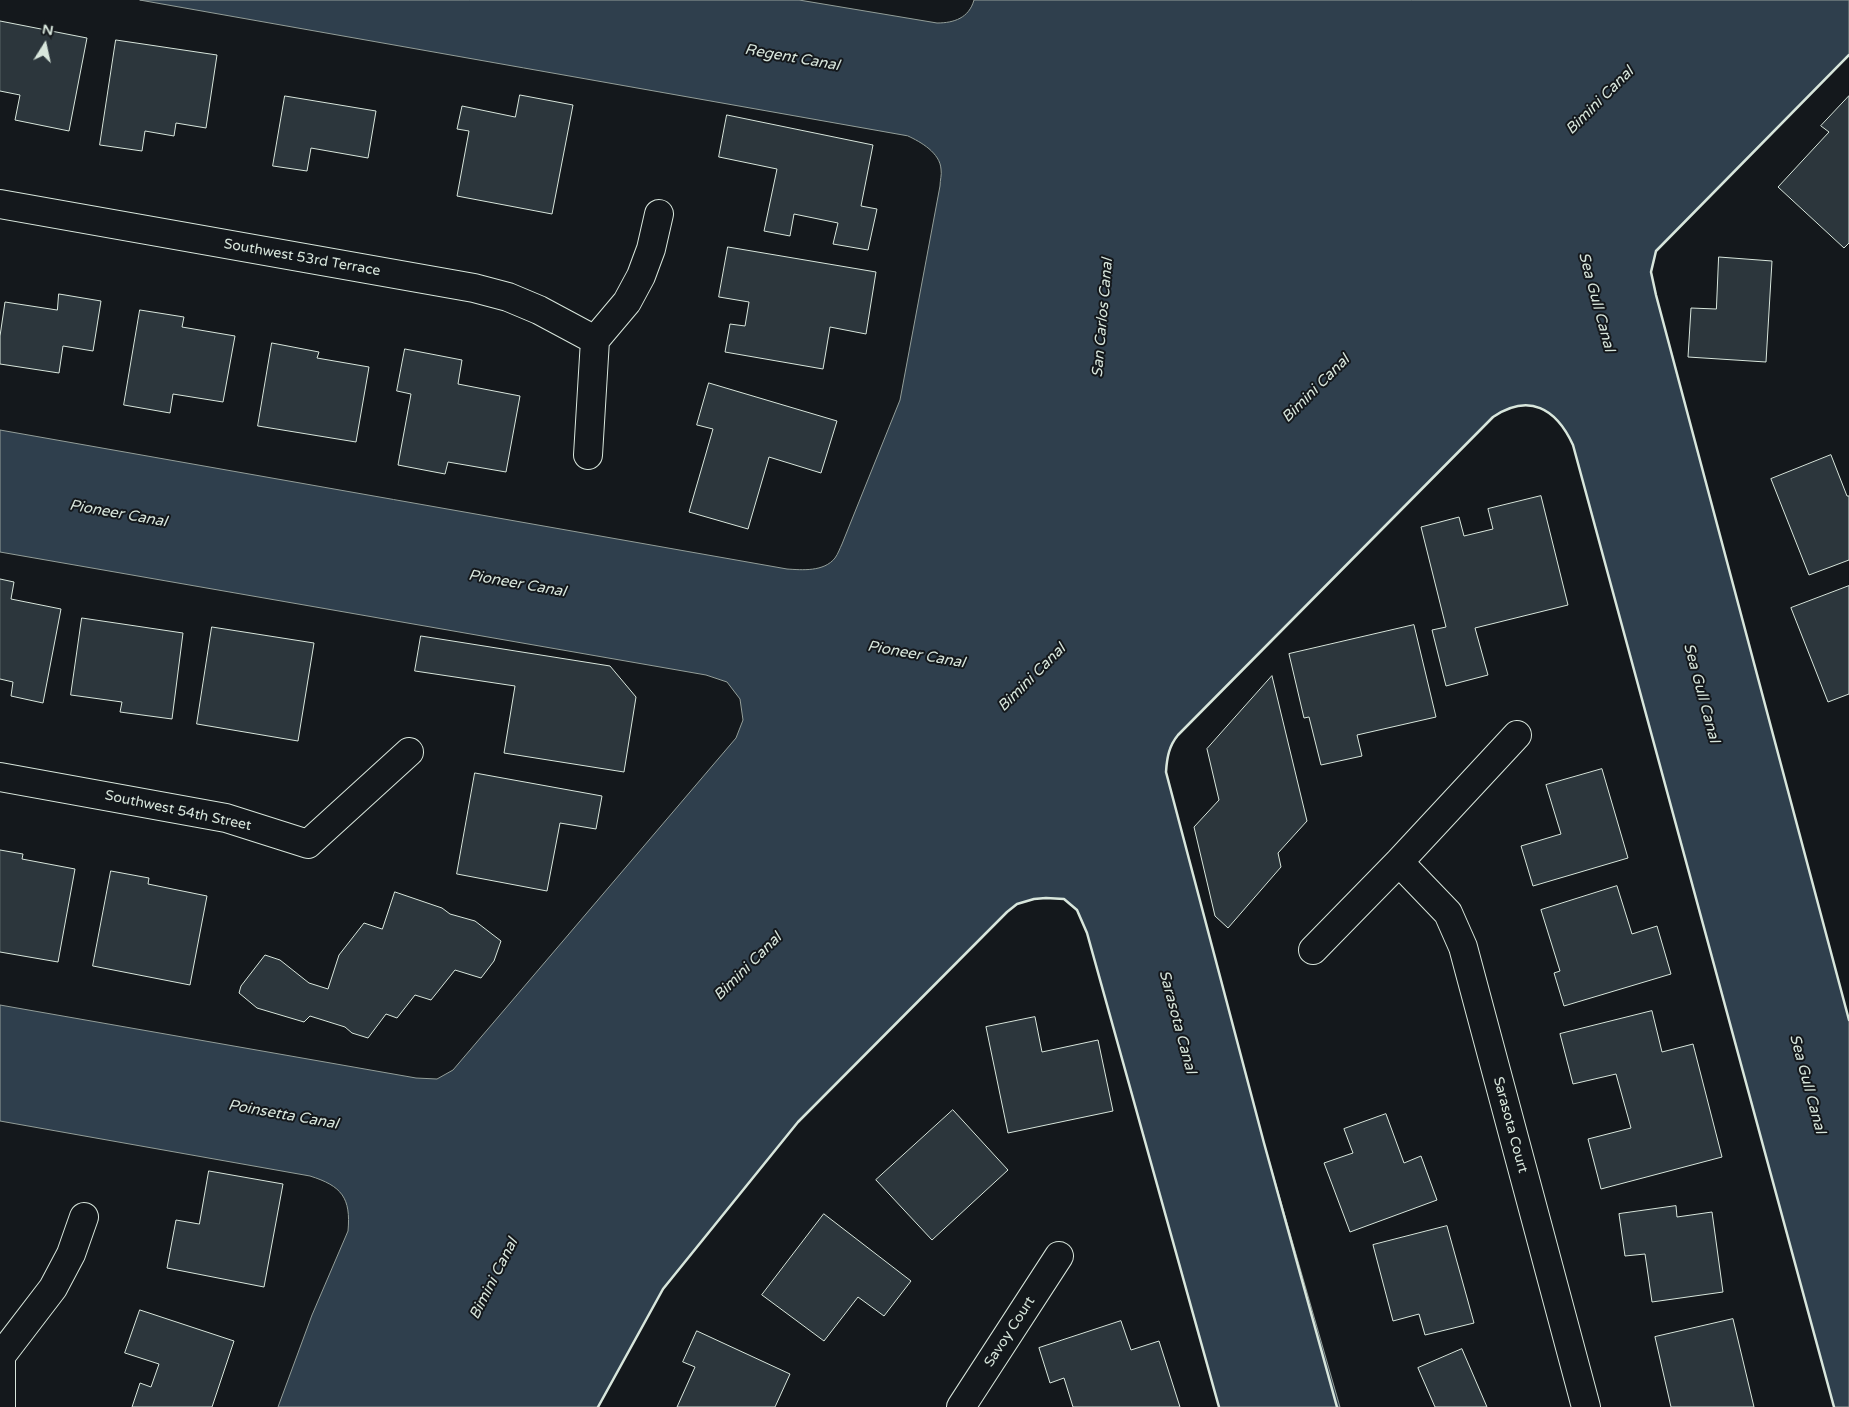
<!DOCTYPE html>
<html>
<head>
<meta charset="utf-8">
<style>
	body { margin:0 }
	#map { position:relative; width:1849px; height:1407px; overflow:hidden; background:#14181c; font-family:"Varela Round",sans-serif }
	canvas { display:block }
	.north { position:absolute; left:20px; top:20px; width:50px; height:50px; -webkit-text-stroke:4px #14181c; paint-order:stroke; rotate:10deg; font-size:14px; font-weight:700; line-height:20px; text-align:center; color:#d8e6dc }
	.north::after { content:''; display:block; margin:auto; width:18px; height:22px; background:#d8e6dc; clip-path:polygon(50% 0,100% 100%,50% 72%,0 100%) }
</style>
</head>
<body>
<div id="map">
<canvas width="1849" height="1407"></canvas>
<div class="north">N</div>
</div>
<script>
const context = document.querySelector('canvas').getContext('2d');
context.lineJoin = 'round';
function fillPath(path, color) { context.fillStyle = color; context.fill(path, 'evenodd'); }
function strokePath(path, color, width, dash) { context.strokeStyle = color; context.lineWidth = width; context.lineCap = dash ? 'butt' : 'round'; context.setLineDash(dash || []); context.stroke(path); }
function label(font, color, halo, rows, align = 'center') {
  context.font = font + ' "Varela Round",sans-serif'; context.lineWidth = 4; context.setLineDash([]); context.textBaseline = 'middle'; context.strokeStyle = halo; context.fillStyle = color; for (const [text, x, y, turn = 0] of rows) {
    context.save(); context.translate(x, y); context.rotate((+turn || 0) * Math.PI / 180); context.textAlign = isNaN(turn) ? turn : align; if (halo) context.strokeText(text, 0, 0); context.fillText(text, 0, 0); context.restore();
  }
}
const water = new Path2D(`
	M140,0h659l138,23c17,0 32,-5 37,-23h875v55l-193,196 -5,21 5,23 193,725v387h-15l-261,-962c-17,-37 -44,-52 -80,-28l-315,318c-9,11 -12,23 -12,37l98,371 76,264h-121l-132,-474 -10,-23 -13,-11 -18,-1 -12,1 -17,5 -10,8 -209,210 -135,167 -65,118h-320l34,-92 36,-84c3,-33 -6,-45 -38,-55l-310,-55v-116l416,73 21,1 16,-9 283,-332 7,-18 -3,-21 -13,-17 -21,-7 -706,-123v-122l787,139c15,1 37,3 48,-11 3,-4 5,-10 7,-14l58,-144 40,-214c0,-6 2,-11 1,-17 -1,-16 -20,-27 -33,-33z`);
fillPath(water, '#2f3f4d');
strokePath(water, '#939e99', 1);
const building = new Path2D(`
	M0,21l87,17 -18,93 -54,-11 5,-25 -20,-4z
	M116,40l101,15 -11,73 -30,-5 -2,13 -29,-5 -3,20 -42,-6z
	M520,95l53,10 -21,109 -95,-18 12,-65 -12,-2 5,-23 53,11z
	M285,96l91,15 -8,47 -57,-10 -4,23 -34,-5z
	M1849,96v147l-5,5 -66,-61 51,-55 -8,-6z
	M727,115l146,30 -12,61 16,3 -9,41 -35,-6 5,-21 -44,-9 -4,22 -26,-5 13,-62 -58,-12z
	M728,247l148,25 -10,62 -36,-7 -7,42 -98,-17 5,-28 15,2 4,-24 -30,-5z
	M1719,257l53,4 -6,101 -78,-5 3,-49 25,1z
	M59,294l42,7 -8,50 -30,-5 -4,27 -59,-9v-28l5,-34 52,8z
	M140,310l44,7 -2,10 53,9 -12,66 -50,-8 -3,19 -46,-8z
	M272,343l47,9 -2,6 52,9 -13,75 -98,-16z
	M405,349l57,11 -4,24 62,12 -14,76 -58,-10 -3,12 -47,-9 13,-71 -14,-3z
	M709,383l128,38 -16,52 -52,-16 -21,72 -59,-17 24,-83 -16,-4z
	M1831,455l16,41h2v64l-40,15 -38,-96z
	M1541,496l27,109 -93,23 13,47 -42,11 -14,-56 14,-3 -25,-100 38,-10 5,19 29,-7 -5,-20z
	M0,579l14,3 -3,17 50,10 -18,94 -32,-7 2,-14 -13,-3z
	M1849,586v108l-21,8 -37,-94z
	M82,618l101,15 -11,86 -52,-7 2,-10 -51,-7z
	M1414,625l22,92 -79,18 5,21 -41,9 -12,-48 -5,1 -15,-64z
	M212,627l102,16 -16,98 -101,-17z
	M421,636l189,30 26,31 -12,75 -120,-19 11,-67 -100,-15z
	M1272,676l35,145 -29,32 3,14 -53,61 -13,-12 -21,-89 25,-27 -12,-51z
	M1602,769l26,89 -95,28 -12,-40 40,-12 -15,-49z
	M475,773l127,23 -6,33 -36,-6 -13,68 -90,-17z
	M0,850l23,4 -1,5 53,10 -17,93 -58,-10z
	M111,871l38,7 -1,6 59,12 -17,89 -97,-19z
	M1617,886l15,48 25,-8 14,48 -107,32 -10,-33 6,-2 -19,-61z
	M395,892l47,16 8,6 25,7 26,20 -7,20 -13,17 -26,-8 -24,30 -16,-5 -18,23 -11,-4 -18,24 -16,-5 -7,-6 -35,-11 -6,6 -47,-14 -18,-15 2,-7 24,-31 15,5 29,23 19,6 11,-34 25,-32 18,6z
	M1652,1011l10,41 31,-8 29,113 -121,32 -13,-50 43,-11 -15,-54 -43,10 -13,-50z
	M1035,1017l7,35 56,-12 15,71 -105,22 -22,-106z
	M953,1110l55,60 -76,70 -56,-60z
	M1386,1114l18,49 17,-7 16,44 -87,32 -26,-69 29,-10 -9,-24z
	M209,1171l74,13 -19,103 -97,-19 9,-48 23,4z
	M1676,1206l1,11 35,-5 11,80 -71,10 -7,-48 -20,2 -6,-42z
	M824,1214l87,67 -27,35 -26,-19 -34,44 -62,-46z
	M1447,1226l27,97 -49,12 -6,-21 -26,7 -20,-76z
	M140,1310l94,31 -22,66h-80l8,-24 11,4 8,-23 -34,-11z
	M1733,1319l21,88h-83l-16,-70z
	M1121,1321l10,29 28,-9 21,66h-107l-9,-29 -14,5 -11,-35z
	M697,1331l93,43 -15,33h-98l18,-40 -12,-5z
	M1462,1349l25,58h-52l-17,-39z`);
fillPath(building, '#2c363c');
strokePath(building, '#d8e6dc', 1);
const minor = new Path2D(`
	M0,204l474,84 34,9 31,13 56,30
	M588,455l7,-115 32,-38 14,-26 10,-27 8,-35
	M0,777l226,41 82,26 101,-92
	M1399,862l49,51 15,34 123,460
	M1313,950l86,-88 118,-127
	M1,1407v-51l52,-68 18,-34 13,-37
	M961,1407l98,-151`);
strokePath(minor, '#d8e6dc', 30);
strokePath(minor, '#14181c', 28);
strokePath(new Path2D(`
	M1849,55l-193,196 -5,21 5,23 193,725
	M598,1407l65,-118 135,-167 209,-210 10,-8 17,-5 12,-1 18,1 13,11 10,23 132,474
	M1337,1407l-73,-264 -98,-371c1,-15 3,-26 12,-37l315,-318c36,-24 63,-9 80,28l261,962`), '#d8e6dc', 2.5);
label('14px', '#d8e6dc', '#14181c', [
	["Southwest 53rd Terrace",302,258,10],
	["Southwest 54th Street",178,811,12],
	["Sarasota Court",1510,1125,75],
	["Savoy Court",1010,1332,-57]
]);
label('italic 15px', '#d8e6dc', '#14181c', [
	["Regent Canal",792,58,10],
	["Bimini Canal",1600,101,-45],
	["Sea Gull Canal",1596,302,75],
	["San Carlos Canal",1103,318,-85],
	["Bimini Canal",1316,389,-45],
	["Pioneer Canal",118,514,10],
	["Pioneer Canal",517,584,10],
	["Pioneer Canal",916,655,10],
	["Bimini Canal",1032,678,-45],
	["Sea Gull Canal",1701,693,75],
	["Bimini Canal",748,967,-45],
	["Sarasota Canal",1177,1022,75],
	["Sea Gull Canal",1807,1084,75],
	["Poinsetta Canal",283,1115,10],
	["Bimini Canal",494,1279,-63]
]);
</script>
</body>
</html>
